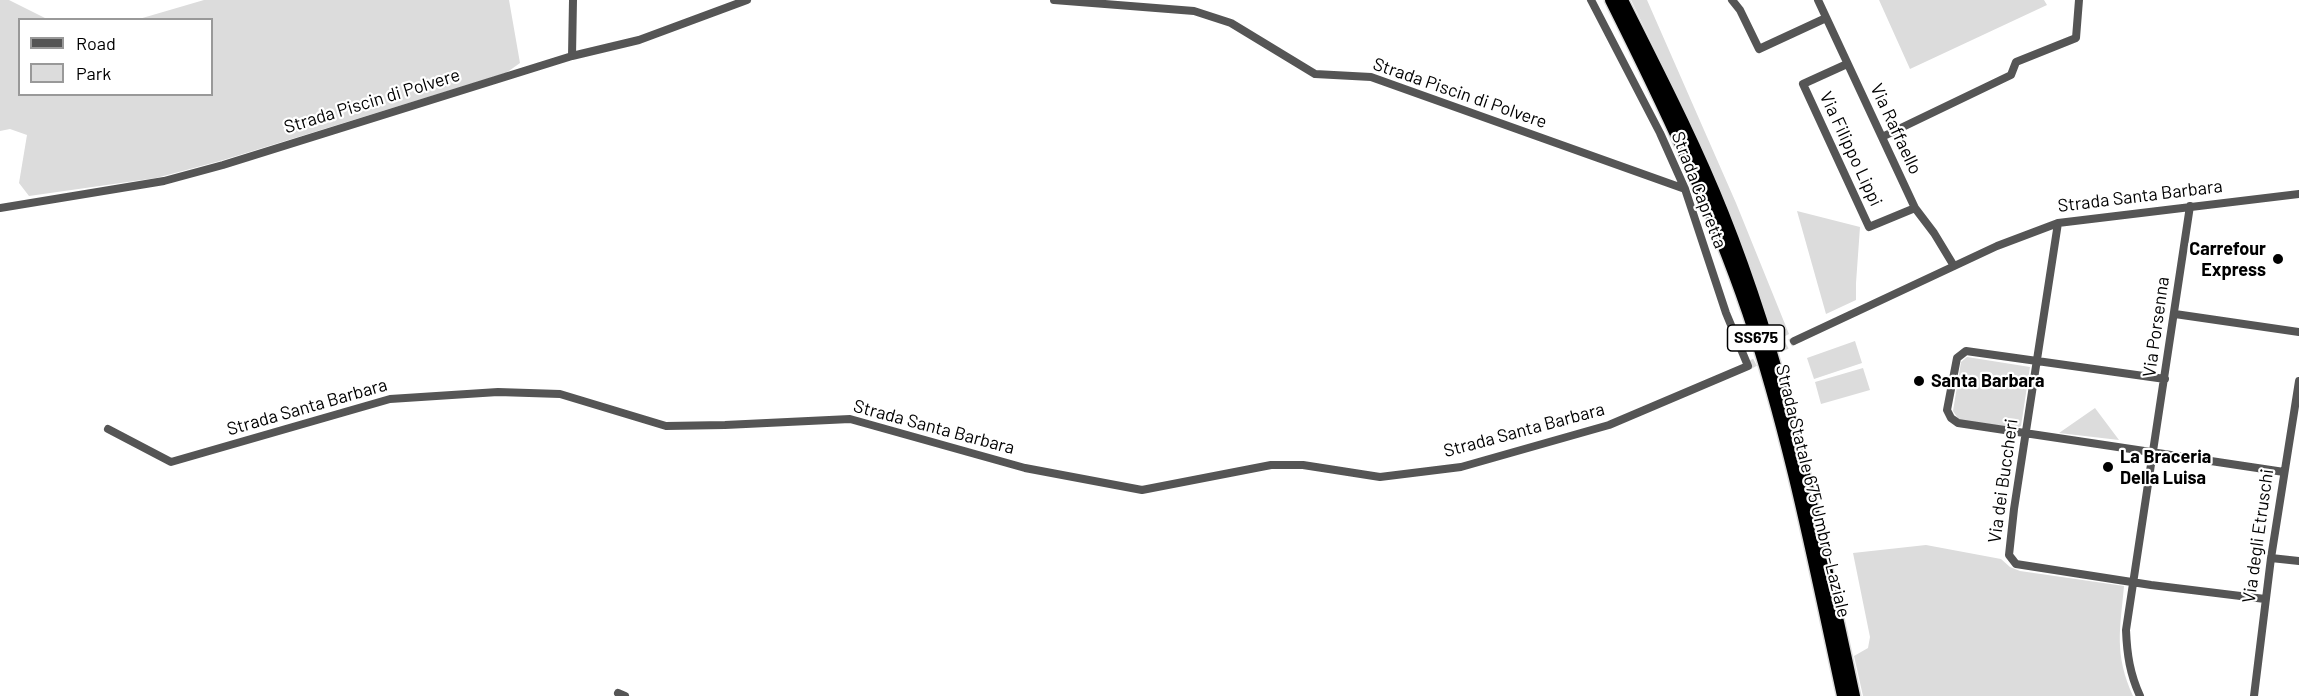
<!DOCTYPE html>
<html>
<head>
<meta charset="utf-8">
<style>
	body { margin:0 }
	#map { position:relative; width:2299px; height:696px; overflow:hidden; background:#fff; font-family:Barlow,sans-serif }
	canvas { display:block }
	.legend { position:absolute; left:18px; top:18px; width:195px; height:78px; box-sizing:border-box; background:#fff; border:2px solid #999; margin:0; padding:8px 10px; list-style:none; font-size:18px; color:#000 }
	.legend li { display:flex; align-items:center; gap:12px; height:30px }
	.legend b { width:30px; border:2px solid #999 }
</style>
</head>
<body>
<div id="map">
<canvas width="2299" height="696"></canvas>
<ul class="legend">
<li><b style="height:8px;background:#555"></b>Road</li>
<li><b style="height:16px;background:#dcdcdc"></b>Park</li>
</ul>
</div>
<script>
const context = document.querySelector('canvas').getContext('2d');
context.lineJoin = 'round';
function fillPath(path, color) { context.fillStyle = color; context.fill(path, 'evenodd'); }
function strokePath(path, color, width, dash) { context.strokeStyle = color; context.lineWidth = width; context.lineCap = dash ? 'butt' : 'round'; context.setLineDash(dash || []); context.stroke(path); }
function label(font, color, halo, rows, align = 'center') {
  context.font = font + ' Barlow,sans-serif'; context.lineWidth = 4.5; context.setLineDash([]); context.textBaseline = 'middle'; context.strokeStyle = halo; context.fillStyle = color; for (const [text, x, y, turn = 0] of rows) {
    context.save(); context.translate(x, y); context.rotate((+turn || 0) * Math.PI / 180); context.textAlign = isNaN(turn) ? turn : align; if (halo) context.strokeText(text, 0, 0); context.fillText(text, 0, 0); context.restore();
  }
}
fillPath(new Path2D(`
	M0,0h9l38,19 -27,1v74h192v-74l-73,-1 65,-19h305l11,63 -14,10 -286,88 -64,17 -127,18 -10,-13 8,-48 -17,-6 -10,2z
	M1631,0h16l89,203 53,131 -15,8 -32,-94 -44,-109z
	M1879,0h165l3,5 -137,64z
	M1797,211l63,16 -4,56v17l-30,14z
	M1855,341l7,22 -48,16 -7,-21z
	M1967,357l63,10 -9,59 -4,2 -58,-8 -6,-9 8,-49z
	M1863,368l7,22 -49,14 -6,-22z
	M2095,408l24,32 -60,-7z
	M1926,545l75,14 9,8 10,4 104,15c-4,44 -10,68 9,110h-270l-9,-40 14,-8 2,-11 -17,-84z`), '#dcdcdc');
strokePath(new Path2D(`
	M1748,366l46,-25`), '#d9d9d9', 8, [8, 4]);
const highway = new Path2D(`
	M1611,0c51,102 100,204 137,312 42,125 67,255 95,384
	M1622,0c35,70 72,141 101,214 62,155 96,319 131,482`);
strokePath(highway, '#dbdbdb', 15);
strokePath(new Path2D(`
	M1054,0l140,11 37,12 84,51 56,3 314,112
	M1732,0l8,10 19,39 67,-31
	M1818,0l97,208 19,25 20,33
	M572,56l1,-56
	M1847,64l-44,20 66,143 46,-19
	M1882,137l129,-62 5,-13 60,-24 3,-38
	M0,208l164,-27 59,-16 349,-109 67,-16 108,-40
	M2058,223l-44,286 -5,46 7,9 135,21 114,14
	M2175,314l124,18
	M1794,341l203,-95 61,-23 241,-29
	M2165,379l-199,-28 -9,7 -10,52 4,8 7,5 326,49
	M108,429l63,33 219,-63 108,-7 62,2 106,32 59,-1 125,-6 175,49 117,22 129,-25h32l77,12 81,-10 148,-42 139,-59 -22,-53 -41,-124 -25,-56 -69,-133
	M2271,558l28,3
	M618,693l7,3
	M2140,696c-10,-22 -13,-41 -14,-66l64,-424
	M2254,696l17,-138 28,-177`), '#555', 8);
strokePath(highway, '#000', 12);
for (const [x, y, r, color] of [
	[2278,259,6,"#000"],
	[1919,381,6,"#000"],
	[2108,467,6,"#000"]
]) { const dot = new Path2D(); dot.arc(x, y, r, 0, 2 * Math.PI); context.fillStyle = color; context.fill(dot); strokePath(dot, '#fff', 2); }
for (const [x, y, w] of [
	[1756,338,57]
]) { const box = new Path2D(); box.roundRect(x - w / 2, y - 13, w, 26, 4.5); context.fillStyle = '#fff'; context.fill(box); strokePath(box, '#000', 1.5); }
label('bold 16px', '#000', null, [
	["SS675",1756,338]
]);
label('18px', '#000', '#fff', [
	["Strada Piscin di Polvere",1460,93,19],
	["Strada Piscin di Polvere",372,101,-17],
	["Via Raffaello",1896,129,65],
	["Via Filippo Lippi",1851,149,65],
	["Strada Capretta",1699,190,69],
	["Strada Santa Barbara",2140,196,-7],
	["Via Porsenna",2156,327,-82],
	["Strada Santa Barbara",307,407,-16],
	["Strada Santa Barbara",934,427,15],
	["Strada Santa Barbara",1524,430,-15],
	["Via dei Buccheri",2003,481,-82],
	["Strada Statale 675 Umbro-Laziale",1813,491,76],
	["Via degli Etruschi",2258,536,-82]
]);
label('bold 18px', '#000', '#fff', [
	["Carrefour",2266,249,"right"],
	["Express",2266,270,"right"],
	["Santa Barbara",1931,381],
	["La Braceria",2120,457],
	["Della Luisa",2120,478]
], 'left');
</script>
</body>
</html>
